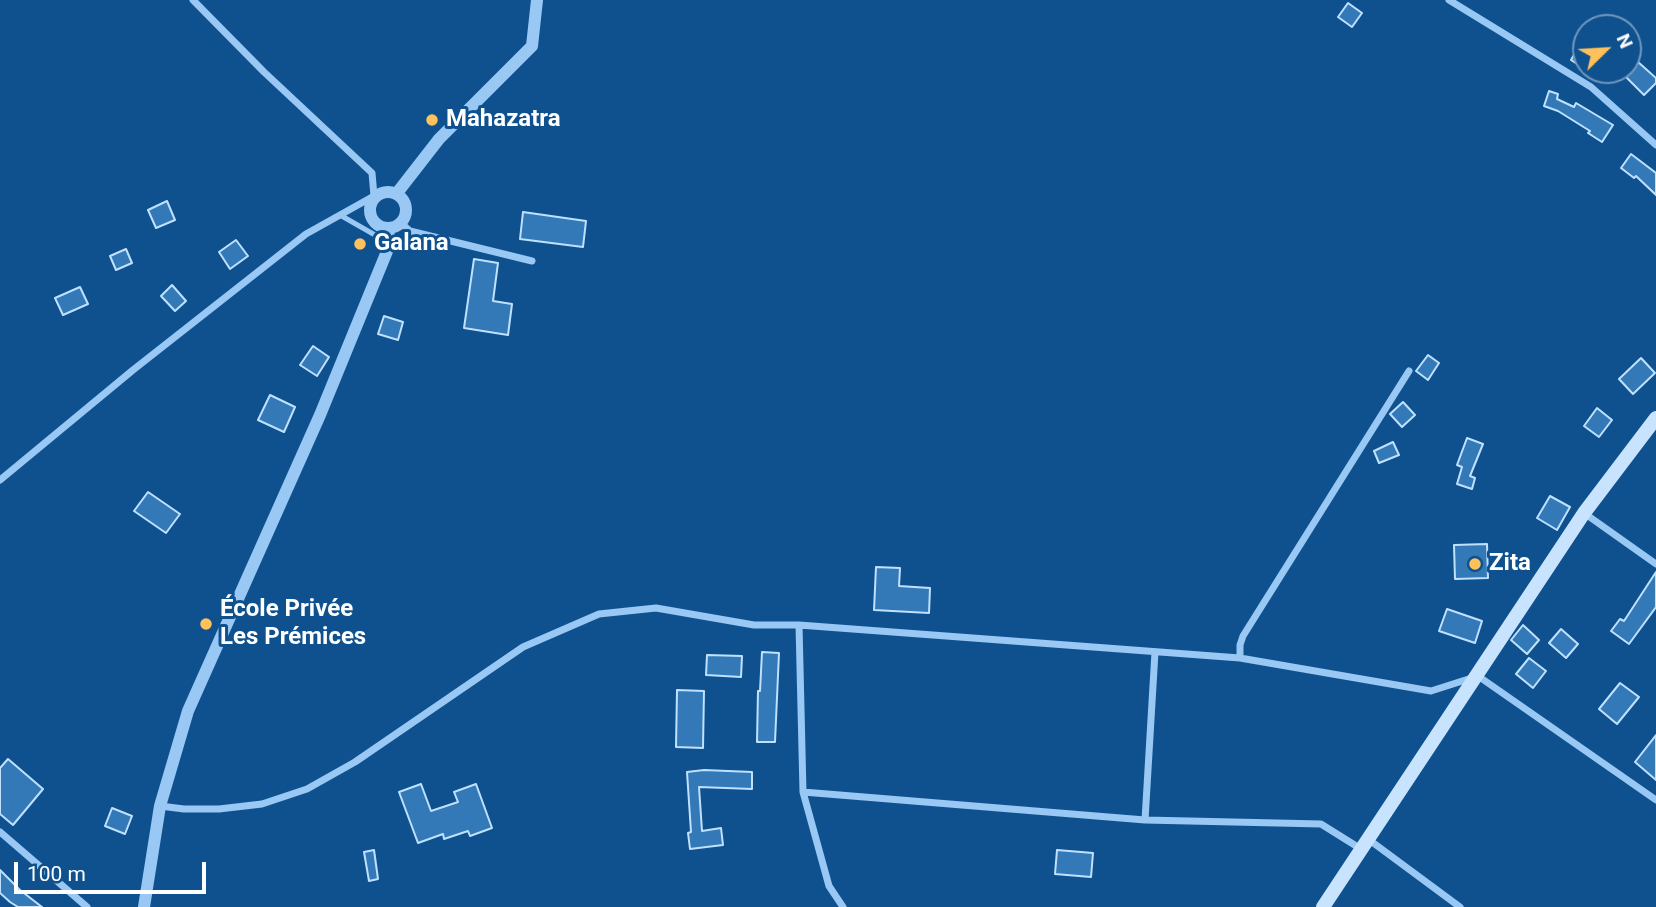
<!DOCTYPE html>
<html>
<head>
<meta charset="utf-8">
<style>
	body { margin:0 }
	#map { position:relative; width:1656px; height:907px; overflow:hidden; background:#0f518f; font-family:Roboto,sans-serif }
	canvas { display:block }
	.north { position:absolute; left:1572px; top:14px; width:70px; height:70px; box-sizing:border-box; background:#0f518f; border:2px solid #6f97bc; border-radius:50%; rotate:66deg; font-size:19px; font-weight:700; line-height:28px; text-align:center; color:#fff }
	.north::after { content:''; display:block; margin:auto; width:24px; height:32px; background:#ffc25a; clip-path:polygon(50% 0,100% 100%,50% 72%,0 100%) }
	.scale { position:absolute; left:14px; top:862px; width:192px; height:32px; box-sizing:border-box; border:4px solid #fff; border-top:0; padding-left:9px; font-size:21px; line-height:24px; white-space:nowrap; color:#fff; -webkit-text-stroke:5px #0f518f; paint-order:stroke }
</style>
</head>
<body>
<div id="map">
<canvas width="1656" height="907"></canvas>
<div class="north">N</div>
<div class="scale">100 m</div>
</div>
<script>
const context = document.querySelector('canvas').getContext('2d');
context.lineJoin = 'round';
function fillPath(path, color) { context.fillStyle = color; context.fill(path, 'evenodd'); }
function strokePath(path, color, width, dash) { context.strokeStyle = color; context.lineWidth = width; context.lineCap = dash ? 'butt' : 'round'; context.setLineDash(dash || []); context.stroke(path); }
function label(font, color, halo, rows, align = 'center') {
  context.font = font + ' Roboto,sans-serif'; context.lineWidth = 6; context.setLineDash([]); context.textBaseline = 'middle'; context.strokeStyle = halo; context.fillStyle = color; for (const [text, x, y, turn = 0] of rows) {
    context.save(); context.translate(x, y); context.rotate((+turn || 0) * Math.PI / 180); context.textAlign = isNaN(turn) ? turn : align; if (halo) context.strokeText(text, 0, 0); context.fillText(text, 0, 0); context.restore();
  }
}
const building = new Path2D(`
	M1348,3l14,10 -10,14 -14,-10z
	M1586,34v26l-4,7 -11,-7z
	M1628,53l28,25v5l-12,12 -25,-25h9z
	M1549,91l9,3 -1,5 17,8 2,-4 37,22 -11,17 -14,-9 2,-2 -32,-20 -14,-5z
	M1631,154l25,19v22l-20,-19 -2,2 -13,-10z
	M167,201l8,19 -19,8 -8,-18z
	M523,212l63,9 -3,26 -63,-8z
	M236,240l12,16 -18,13 -11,-17z
	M126,249l6,14 -16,7 -6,-14z
	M474,259l24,4 -5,38 19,3 -4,31 -44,-7z
	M172,285l14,16 -11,10 -14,-15z
	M80,287l8,17 -25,11 -8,-17z
	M384,316l19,6 -5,18 -20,-6z
	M313,346l16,11 -12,19 -17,-11z
	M1428,355l11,8 -11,17 -12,-9z
	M1641,358l14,15 -22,21 -14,-15z
	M270,395l25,12 -11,25 -26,-12z
	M1403,402l12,13 -13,12 -12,-13z
	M1597,408l15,12 -13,17 -15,-11z
	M1467,438l16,6 -13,32 5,2 -3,11 -15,-5 5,-17 -5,-2z
	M1393,442l6,13 -20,8 -5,-12z
	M148,492l32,22 -14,19 -32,-22z
	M1550,496l20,11 -13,23 -20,-12z
	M1487,544l1,34 -33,1 -1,-34z
	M876,567l24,1 -1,18 31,2 -1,25 -55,-3z
	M1656,572v35l-27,37 -18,-13 9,-12 4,2z
	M1447,609l35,12 -7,22 -36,-12z
	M1523,625l16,15 -12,14 -16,-14z
	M1561,629l17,15 -12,14 -17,-15z
	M762,652l17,1 -4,89h-18l1,-51h2z
	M707,655l35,1 -1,21 -35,-2z
	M1529,658l17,13 -13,17 -17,-14z
	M1620,683l19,14 -22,27 -18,-15z
	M677,690l27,1 -1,57 -27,-1z
	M1656,735v45l-21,-18z
	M8,759l35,30 -30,36 -13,-11v-46z
	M704,770l48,2v17l-53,-2 3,44 19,-3 2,17 -33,4 -2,-16 3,-1 -4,-60z
	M421,784l10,27 27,-9 -4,-10 22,-8 16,44 -22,8 -2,-5 -24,8 -1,-5 -25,9 -19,-51z
	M112,808l20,8 -7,18 -20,-8z
	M374,850l4,29 -9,2 -5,-29z
	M1057,850l36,3 -2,24 -36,-3z
	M0,870l20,20 22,17h-24l-8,-5 -10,-9z`);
fillPath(building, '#3378b7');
strokePath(building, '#bfe1fe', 2);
strokePath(new Path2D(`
	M340,215l49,28`), '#98c8f3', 5);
strokePath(new Path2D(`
	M1449,0l142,87 65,58
	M401,223l9,8 122,30
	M0,480l133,-110 173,-136 68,-38 -2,-23 -108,-101 -71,-72
	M1584,513l72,51
	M799,625l4,167 342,28 176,4 40,25
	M1240,658v-13l3,-9 166,-265
	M803,792l26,94 14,21
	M160,806l24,3h35l43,-5 45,-15 48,-27 168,-115 76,-33 57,-6 98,17h45l441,33 191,33 47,-15 178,124
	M1145,820l10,-168
	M0,832l87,75
	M1368,839l92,68`), '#98c8f3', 7);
strokePath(new Path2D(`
	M370 210a18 18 0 1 1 36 0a18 18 0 1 1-36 0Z
	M397,193l42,-54 93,-93 5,-46
	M144,907l16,-101 28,-95 132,-296 70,-171 -2,-15`), '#98c8f3', 12);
strokePath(new Path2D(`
	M1323,907l261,-394 72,-95`), '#c7e3fd', 14);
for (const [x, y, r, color] of [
	[432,120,7,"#ffc25a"],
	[360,244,7,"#ffc25a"],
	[1475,564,7,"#ffc25a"],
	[206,624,7,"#ffc25a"]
]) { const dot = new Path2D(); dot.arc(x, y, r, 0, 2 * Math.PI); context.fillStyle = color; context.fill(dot); strokePath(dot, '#0f518f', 2.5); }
label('bold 24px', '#fff', '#0f518f', [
	["Mahazatra",446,120],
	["Galana",374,244],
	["Zita",1489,564],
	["École Privée",220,610],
	["Les Prémices",220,638]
], 'left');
</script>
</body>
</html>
